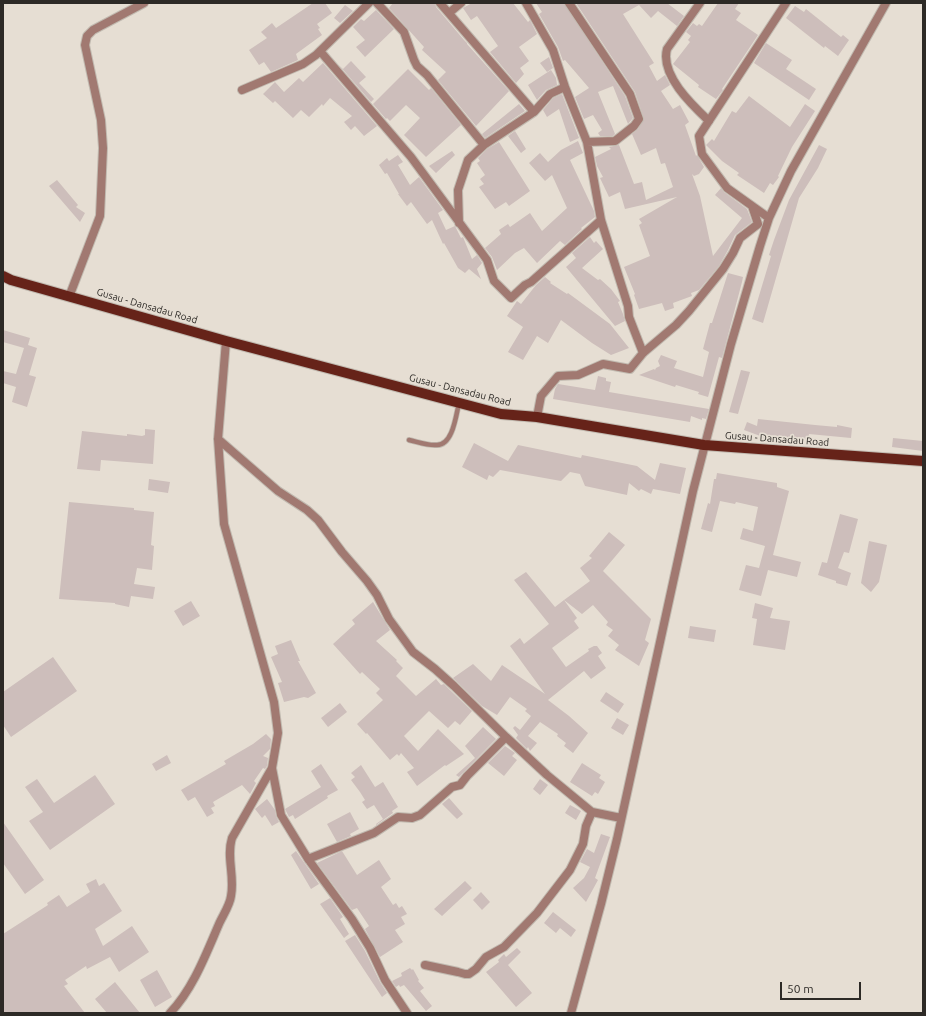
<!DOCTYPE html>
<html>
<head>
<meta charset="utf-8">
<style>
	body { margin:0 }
	#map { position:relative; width:926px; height:1016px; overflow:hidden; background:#e6ded3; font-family:Ubuntu,sans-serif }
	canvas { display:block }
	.frame { position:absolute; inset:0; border:4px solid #2d2a26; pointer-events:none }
	.scale { position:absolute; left:780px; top:982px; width:81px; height:18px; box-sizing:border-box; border:2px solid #2d2a26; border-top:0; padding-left:5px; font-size:12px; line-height:14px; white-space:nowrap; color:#2d2a26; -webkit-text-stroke:3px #e6ded3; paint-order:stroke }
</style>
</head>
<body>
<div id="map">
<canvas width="926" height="1016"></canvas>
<div class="frame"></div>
<div class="scale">50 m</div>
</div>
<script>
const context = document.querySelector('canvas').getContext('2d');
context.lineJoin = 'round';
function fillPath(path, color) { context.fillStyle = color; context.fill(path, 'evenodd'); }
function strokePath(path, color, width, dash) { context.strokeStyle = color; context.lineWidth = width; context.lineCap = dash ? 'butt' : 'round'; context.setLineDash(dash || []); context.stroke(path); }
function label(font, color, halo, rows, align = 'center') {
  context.font = font + ' Ubuntu,sans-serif'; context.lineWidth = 3.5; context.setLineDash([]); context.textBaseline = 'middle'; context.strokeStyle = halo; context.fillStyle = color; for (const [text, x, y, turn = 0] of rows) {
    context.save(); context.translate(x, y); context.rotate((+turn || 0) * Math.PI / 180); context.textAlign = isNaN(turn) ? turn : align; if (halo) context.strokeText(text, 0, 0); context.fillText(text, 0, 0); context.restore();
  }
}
fillPath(new Path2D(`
	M313,3h12l7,10 -15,11 3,4 -2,1 4,6 -26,19 2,6 -27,12 -7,-10 -5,3 -10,-15 18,-12 -6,-6 11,-9 4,5z
	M393,3h42l1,4 28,33 3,3v1l42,47 -33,35 -38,-46 8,-8 -24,-22 2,-3 -35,-39z
	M472,3h41l15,19 2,-2 7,14 -18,13 10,14 -9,7 4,6 -8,9 -26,-31 8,-6 -21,-30 -6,4 -8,-12z
	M536,3h28l61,93 8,22 -5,6 -15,-38 -15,6 17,42 -2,2h-13l-2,-3 4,-3 -9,-15 -9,4 -9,-22 14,-9 -24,-28 -2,1 -5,-14 -19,-33 3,-2z
	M576,3h91l17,13 -7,10 -19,-15 -7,7 -12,-13 -16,9 31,49 -5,3 8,15 8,-6 5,10 -9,6 12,18 7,-4 9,17 -4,3 11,31 1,-1 7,12 -5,7 -5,2 -2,-2 8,22 13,60 29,-38 -27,-23 6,-7 3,4 23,17 5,13 -17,13 -7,15 -9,16 -20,24 -8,3 1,3 -19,7 1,5 -9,3 -3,-8 -23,6 -5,-14 1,-1 -11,-27 26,-11 -11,-31 3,-2 -3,-4 38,-22 -52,12 -5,-17 -11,5 -9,-19 3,-1 -6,-11 -2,-9 16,-8 -2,-2 10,-2 15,39 8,-2 4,18 27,-13 -8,-24 -4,1 -5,-16 -15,7 -9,-21 6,-5 6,-10 -9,-27z
	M718,3h21l-4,6 6,4 -5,7 22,15 -36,54 1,1 -7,9 -18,-12 1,-2 -26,-21 17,-22 -2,-2 3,-4 -5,-4 7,-9 4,3 2,-2 3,2z
	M345,5l8,6 -13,12 -6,-5z
	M795,6l9,6 2,-3 35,28 2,-2 6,5 -11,16 -13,-10 -1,2 -38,-30z
	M376,10l18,19 -29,28 -9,-10 9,-7 -12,-13 8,-8 3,2z
	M766,43l26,17 -6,9 30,20 -7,11 -55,-37z
	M549,57l4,11 -6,4 -7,-9z
	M351,61l15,16 -7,6 15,16 -3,3 -32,-37 4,4z
	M323,63l54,63 -13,10 -9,-10 -4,4 -7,-8 8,-6 -22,-18 -7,8 -1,-2 -13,13 -8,-7 -8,8 -18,-17 -2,2 -10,-9 12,-12 9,10 15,-14 4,4z
	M408,69l21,21 2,-2 30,37 -35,32 -22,-22 16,-17 -14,-13 -16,16 -3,-3 -1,1 -13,-15z
	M551,70l5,8 1,7 -11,5 -9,10 -9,-15z
	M562,94l17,44 -9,4 -11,-33 -12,8 -4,-7 10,-12z
	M749,96l41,31 15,-23 10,7 -23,36 -14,29 1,1 -6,8 -3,-2 -6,10 -27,-18 2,-2 -17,-12 -16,-16 6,-6 2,2 18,-30 4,2z
	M519,104l6,7 -40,27 -3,-4z
	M515,131l11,18 -5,4 -13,-17z
	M578,141l5,12 -13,7 24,51 1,6 -14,11 1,1 -17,16 -5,-4 -23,22 -13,-15 -9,5 -18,17 -5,-13 -7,-9 16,-14 -2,-4 9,-6 2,3 20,-14 12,18 25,-23 -15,-33 -7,6 -16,-18 11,-10 8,9 13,-12z
	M499,142l31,49 -21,15 -3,-4 -11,7 -16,-22 5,-3 -4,-5 5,-4 -8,-12 3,-2 -2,-3 9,-9z
	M819,145l8,4 -9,19 -19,30 -36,125 -11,-4 19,-63 -2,-1 5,-15 15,-40z
	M452,151l3,4 -19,18 -7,-7z
	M398,155l5,7 -5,3 12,20 9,-8 24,33 -5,3 8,17 9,-4 6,12 2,-1 9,22 5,-4 5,8 -5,6 4,10 -12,-10 -4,4 -7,-5 -14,-25 -1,1 -11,-24 -5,4 -16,-22 -4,4 -9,-12h1l-12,-21 -2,1 -6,-9 8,-7 2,3z
	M57,180l21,25 -2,2 9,6 -5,9 -31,-36z
	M590,237l4,6 2,-2 7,8 -21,19 16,12 2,-1 11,10 9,12 -2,1 5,12 2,7 -10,5 -49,-59 10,-9 -4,-5z
	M728,273l15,4 -1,5 -20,76 -3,-1 -11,40 -10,-3 1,-2 -23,-7 -1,2 -36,-12 15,-6 1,1 1,-2 4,-2 -2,-5 3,-6 16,6 -3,7 29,9 6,-25 -6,-3 7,-26h2z
	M545,277l6,5 -1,1 17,11 1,-1 42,31 19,24 -18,7 -19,-12 -31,-23 -13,23 -11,-7 -14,24 -15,-8 15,-25 -16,-11 10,-15 4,3 15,-19z
	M3,330l27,8 -2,7 9,3 -8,27 7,2 -9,30 -15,-5 4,-15 -13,-4v-12l13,3 8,-26 -21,-6z
	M741,370l9,2 -12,42 -9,-2z
	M598,376l8,2v3l5,1 -2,10 100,17 -3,10 -4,-1v2l-11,-4 -1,6 -137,-23 2,-10 3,-5 37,6z
	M758,419l57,6 22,2v-2l15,3 -1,10 -42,-4 -1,6 -35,-4v4l-10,-1v-2l-19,-7 3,-8 10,4z
	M145,429l10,1 -2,34 -52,-4 -1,11 -23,-2 5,-38 45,5v-2l15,2 3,-1z
	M893,438l30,3v10l-31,-4z
	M474,443l34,18 10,-16 63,13 1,-3 55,11 18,14 5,-17 26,5 -6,26 -27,-5 -2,5 -10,-5 -2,2 -10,-8 -2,12 -42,-9 -5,-12 -10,-2 -9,9 -61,-11 -7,7 -4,-2 -2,5 -25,-13z
	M717,473l60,10v4l12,4 -16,64 28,7 -4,15 -29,-7 -7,26 -22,-6 7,-25 13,3 6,-22 -25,-7 3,-11 10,3 5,-24 -22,-5 -1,2 -15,-3 -8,31 -11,-3 7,-26 2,1 4,-25h2z
	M149,479l21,3 -2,11 -20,-3z
	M69,502l65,6v2l20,2 -3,33 3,1 -2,24 -15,-2 -3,16 21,3 -2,12 -22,-3 -2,11 -14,-3v-1l-56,-4z
	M840,514l18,5 -9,34 -5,-1 -6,16 13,5 -4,13 -11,-3v-2l-18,-6 4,-13 5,1z
	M609,532l16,13 -22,26 48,48 -6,21 4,3 -10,23 -24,-16 4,-5 -11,-9 5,-6 -7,-5 2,-3 -15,-17 -11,9 -18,-14 26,-19 -10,-13 12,-10 -3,-2z
	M869,541l18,4 -8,37 -8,10 -10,-9z
	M526,572l29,35 9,-7 13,18 -3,3 5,7 -27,20 14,19 23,-16 -1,-2 6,-3h3l5,7 -4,3 8,12 -15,11 -7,-8 -36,29 21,16 19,17 -15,20 -9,-7 2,-3 -9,-7 1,-2 -18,-12 -12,14 9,7 -7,8 -2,-4 -1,2 -11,-11 2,-3 -5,-7 2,-2 5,4 11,-14 -6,-5 2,-2 -17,-12 -13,18 -15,-9 -29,-28 20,-14 18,17 11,-16 43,29 -35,-48 10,-8 4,6 25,-20 -35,-44z
	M191,601l9,15 -17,10 -9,-15z
	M373,602l17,28 -14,11 21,19 -1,1 7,7 -7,8 20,20 20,-17 5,6 3,-1 6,6 22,21 -12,14 -5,-4 -7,7 -19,-17 -25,25 14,15 20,-22 26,25 -18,12 -1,-1 -28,21 -10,-14 7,-4 -13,-15 -2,3 -2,-2 -7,6 -23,-27 -1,1 -9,-10 26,-24 -7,-7 4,-4 -18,-17 -2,2 -27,-30 22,-20 -3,-4z
	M755,603l18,5 -3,10 20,3 -5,29 -32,-5 4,-26 -5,-1z
	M690,626l26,4 -2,12 -26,-4z
	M291,640l9,21h-2l18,32 -8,5 -4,-1 -20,5 -6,-19 4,-1 -11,-25 7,-3 -3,-8z
	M53,657l24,34 -66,46 -8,-12v-33z
	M606,692l18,12 -6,9 -18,-12z
	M340,703l7,9 -19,15 -7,-9z
	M617,718l12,7 -6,10 -12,-7z
	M483,727l13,12 -37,38 -3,-2 19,-17 -10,-12z
	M266,734l5,5 -1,10 -7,7 5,2 -1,8 -2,3 -2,-1 -9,13 2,2 -6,11 -8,-9 -29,17 2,4 -4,2 3,5 -7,4 -12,-20 -7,4 -7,-11 45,-26 -2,-3 29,-17z
	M505,746l10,7 -3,3 5,4 -13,16 -16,-13z
	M167,755l4,8 -15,8 -4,-7z
	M582,763l19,12 -2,3 6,4 -7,12 -3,-2 -3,4 -22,-14z
	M321,764l17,26 -11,6 1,2 -33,21 -2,-4 -4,2 -4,-8 36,-22 -10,-16z
	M361,765l14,22 8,-5 15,25 -6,4 1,2 -17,12v-1l7,-5 -9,-14 -7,4 -5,-7 3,-2 -5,-8 -9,-12 4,-3 -4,-4z
	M95,775l20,29 -65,46 -21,-29 14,-9 -18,-25 12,-8 17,24z
	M540,779l8,6 -8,10 -7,-6z
	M449,798l14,16 -6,5 -15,-15z
	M267,799l8,11 1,6 3,6 -7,4 -7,-11 -3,3 -7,-9z
	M570,805l11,6 -5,9 -11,-7z
	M350,812l9,17 -9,5 1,2 -14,6 -10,-18z
	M3,822l41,58 -19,14 -22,-31z
	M601,834l9,3 -15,41 3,2 -12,22 -13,-14 11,-10 6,-11 -10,-5 7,-13 7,4z
	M296,851l23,33 -8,5 -20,-34z
	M342,851l15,24 22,-15 12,19 -10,8 12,18 3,-2 3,5 3,-2 5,8 -6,3 4,7 -10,6 8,12 -23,15 -15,-28 4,-3 -12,-18 -5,2 -35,-47z
	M96,879l3,7 5,-3 18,28 -27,18 8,17 29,-20 17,26 -30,20 -9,-15 -23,12 -1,-3 -21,14 3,4 -4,2 21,27h-82v-79l45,-29 -1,-2 12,-8 8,12 23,-15 -4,-8z
	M465,881l7,7 -30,28 -8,-7z
	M481,892l9,10 -8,8 -9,-10z
	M330,898l13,19 -3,2 9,15 -5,4 -24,-34z
	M553,912l23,18 -5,7 -11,-9 -4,5 -12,-10z
	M355,935l10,16 15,31 7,11 -5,4 -37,-56z
	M517,948l4,4 -13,13 24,28 -16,14 -30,-35 13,-10 -1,-2 6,-6 2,3z
	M410,968l2,2 1,-1 6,11 -1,1 6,7 -4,3 12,15 -6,5 -22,-26 -4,2 -1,-2 -3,2 -4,-6 10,-5 -1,-3z
	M157,970l15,27 -17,10 -15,-27z
	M115,982l25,31h-33l-12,-14z`), '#cdbebb');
const service = new Path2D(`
	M409,440c9,2 19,6 28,5 16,0 19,-30 22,-42`);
const minor = new Path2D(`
	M377,3l27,29 10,28 3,6 10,9 57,70
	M440,3l94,109
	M526,3l27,47 12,37 22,55 14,78 27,86 1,11 14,36
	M569,3l61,91 9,25 -5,7 -19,15 -28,1
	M700,3l-33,46c-7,26 25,56 42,72
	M449,13l12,-10
	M320,51l91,106 76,103 7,21 17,17 14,-13 6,-3 70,-62
	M242,90l61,-26 13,-9 53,-52
	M769,218l-42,-30 -25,-34 -3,-18 87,-133
	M459,223l-1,-33 10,-30 16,-15 50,-33 16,-18 15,-7
	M69,297l31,-81 3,-68 -2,-28 -16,-75 2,-9 6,-6 51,-27
	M537,417l4,-21 17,-20 20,-1 25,-11 27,5 13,-16 33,-28 13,-14 34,-42 10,-16 7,-15 18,-14 -6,-18
	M218,439l60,52 29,19 11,10 24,32 25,29 10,14 12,24 24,33 22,17 19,17 52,51 41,38 45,37 29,6
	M272,768l9,47 27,44 44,60 18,29 15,32 22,33
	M308,859l66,-26 24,-16 14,1 8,-3 32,-28 8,-2 7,-9 39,-39
	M425,965l33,7 7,2h4l7,-5 10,-12 18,-10 33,-34 33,-43 13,-26 3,-18 6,-14
	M170,1013c23,-24 36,-59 49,-89 4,-9 11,-19 12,-28 4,-20 -5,-39 1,-58l40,-70 6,-35 -4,-31 -50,-178 -6,-85 8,-98
	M571,1013l30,-109 16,-65 76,-348 38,-147 29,-98 9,-28 22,-47 95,-168`);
const primary = new Path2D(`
	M3,276l8,4 215,61 275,73 36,3 167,28 219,16`);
strokePath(service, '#c1bab0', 6);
strokePath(minor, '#c1bab0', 10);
strokePath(primary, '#c1bab0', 12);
strokePath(service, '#a17971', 4.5);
strokePath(minor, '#a17971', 8);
strokePath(primary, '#662319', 10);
label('10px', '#2d2a26', '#e6ded3', [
	["Gusau - Dansadau Road",147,306,16],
	["Gusau - Dansadau Road",460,390,14],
	["Gusau - Dansadau Road",777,439,4]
]);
</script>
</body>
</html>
